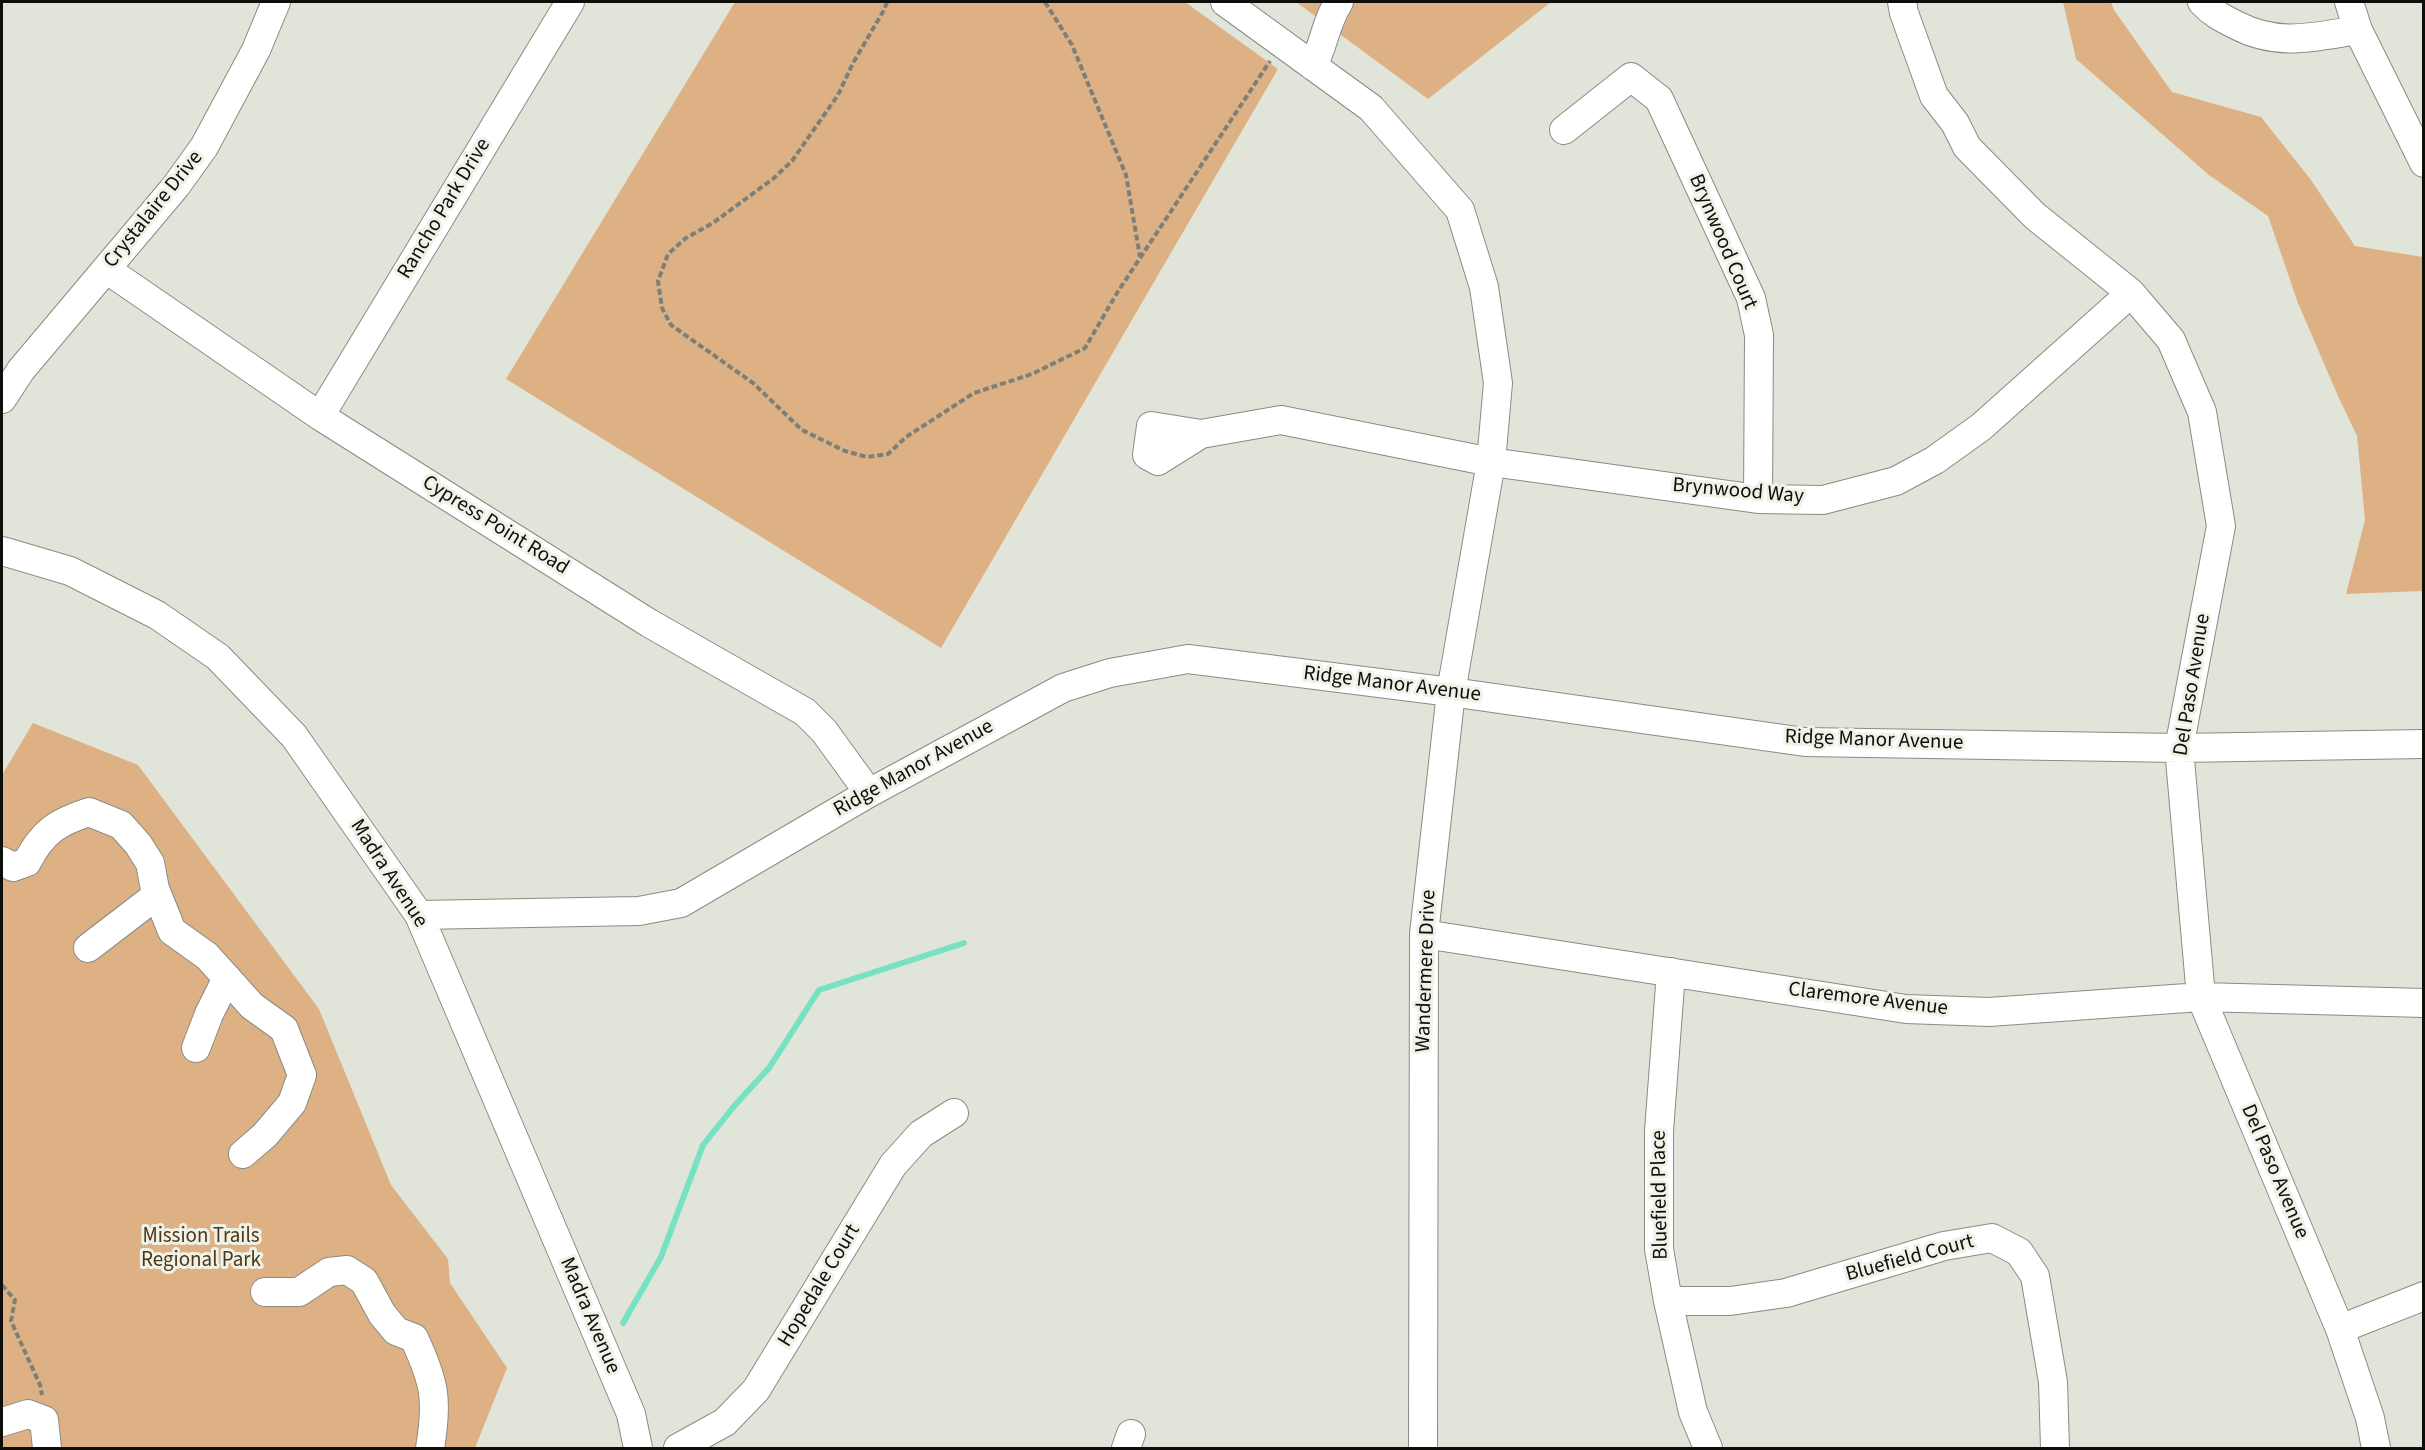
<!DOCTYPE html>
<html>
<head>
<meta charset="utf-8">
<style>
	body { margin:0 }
	#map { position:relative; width:2425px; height:1450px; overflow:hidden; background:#e1e5d9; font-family:"Source Sans 3",sans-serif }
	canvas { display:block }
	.frame { position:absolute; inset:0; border:3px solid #0e0f0b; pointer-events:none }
</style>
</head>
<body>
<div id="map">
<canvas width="2425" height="1450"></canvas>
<div class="frame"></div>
</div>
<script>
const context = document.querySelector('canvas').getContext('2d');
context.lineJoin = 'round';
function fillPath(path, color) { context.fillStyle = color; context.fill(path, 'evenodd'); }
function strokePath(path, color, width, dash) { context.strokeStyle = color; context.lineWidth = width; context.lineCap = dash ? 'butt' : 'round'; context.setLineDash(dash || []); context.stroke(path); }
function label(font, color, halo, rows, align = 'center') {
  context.font = font + ' "Source Sans 3",sans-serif'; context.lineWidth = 6; context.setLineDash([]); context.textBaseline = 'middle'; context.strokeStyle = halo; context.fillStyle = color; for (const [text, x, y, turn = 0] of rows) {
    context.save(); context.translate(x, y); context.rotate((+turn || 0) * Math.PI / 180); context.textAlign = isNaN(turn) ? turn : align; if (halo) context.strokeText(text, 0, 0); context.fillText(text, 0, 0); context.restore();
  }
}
fillPath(new Path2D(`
	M735,2h450l93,67 -337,579 -435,-269z
	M1296,2h255l-123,97z
	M2063,2h48l3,8 58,82 89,25 50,63 44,66 68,11v334l-77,3 19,-74 -8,-84 -19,-40 -40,-93 -30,-87 -59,-41 -133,-116z
	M33,723l105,42 181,244 72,176 57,74 2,24 57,85 -32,80h-473v-673z`), '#ddb184');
strokePath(new Path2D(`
	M623,1323l38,-66 42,-112 32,-40 34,-37 50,-78 145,-47`), '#76e1c3', 6);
const minor = new Path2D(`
	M1225,2l146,106 89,102 24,77 14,96 -7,79 -40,230 -27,242 -1,514
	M1902,2l2,11 30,83 21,27 12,24 68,69 96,77 40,47 31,72 19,114 -42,222 22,249 139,332 30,89 6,30
	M2202,2c10,11 20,16 34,23 42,22 77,12 122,5
	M2349,2l9,28 66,133
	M1313,66c11,-21 13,-45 26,-64
	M1564,130l67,-53 28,22 92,199 8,37 -1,164
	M106,269l214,147 329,207 156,89 19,19 45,62
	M2,399l19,-29 155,-184 28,-39 52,-97 20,-48
	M320,416l250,-414
	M1201,434l-43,27 -11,-6 4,-29 50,8 80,-14 210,42 267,37 65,1 73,-19 39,-21 46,-33 150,-134
	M2,551l68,20 87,44 61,42 76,79 125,179 212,499 7,34
	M2,861l11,6 14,-5c16,-31 31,-40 62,-50l32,13 17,19 12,19 5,26 17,42 35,25 45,50 32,23 18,46 -10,28 -27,32 -22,19
	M419,915l220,-4 42,-8 188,-110 194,-105 47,-15 78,-14 263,33 354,50 374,6 245,-4
	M1424,934l482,75 83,3 212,-15 223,6
	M88,948l69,-53
	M1671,972l-12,159v118l9,52 25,111 15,36
	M196,1048l13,-34 18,-36
	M265,1292h34l30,-20 18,-2 17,11 18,33 14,17 18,7c21,45 24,62 16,110
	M1668,1301h62l56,-8 158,-47 48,-8 27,14 16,24 18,106 2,66
	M2340,1329l84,-33
	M2,1422l26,-8 16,6 3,28
	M678,1448l47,-26 31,-32 137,-225 28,-31 33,-21
	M1126,1448l5,-14`);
strokePath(minor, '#898c82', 30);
strokePath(new Path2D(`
	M887,2l-3,8 -31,53 -15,32 -46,66 -18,17 -61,45 -27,15 -18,16 -10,27 4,27 9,17 82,58 49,47 43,21 22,6 21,-3 18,-17 68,-44 58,-19 53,-26 32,-55 153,-232
	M1045,2l27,43 54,130 14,82
	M2,1285l13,15 -4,21 29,64 2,10`), '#7d8078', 4, [6, 3]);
strokePath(minor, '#fff', 28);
label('21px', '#0e0f0b', '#eff2e6', [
	["Rancho Park Drive",445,209,-59],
	["Crystalaire Drive",154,210,-51],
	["Brynwood Court",1722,242,67],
	["Brynwood Way",1738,492,5],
	["Cypress Point Road",495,526,32],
	["Ridge Manor Avenue",1392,685,7],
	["Del Paso Avenue",2193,685,-81],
	["Ridge Manor Avenue",1874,741,2],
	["Ridge Manor Avenue",914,769,-29],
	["Madra Avenue",388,874,57],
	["Wandermere Drive",1427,971,-88],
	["Claremore Avenue",1868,1000,7],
	["Del Paso Avenue",2274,1172,67],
	["Bluefield Place",1661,1195,-91],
	["Bluefield Court",1910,1259,-15],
	["Hopedale Court",820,1286,-59],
	["Madra Avenue",589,1316,67]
]);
label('21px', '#4f361a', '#eff2e6', [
	["Mission Trails",201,1237],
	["Regional Park",201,1261]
]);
</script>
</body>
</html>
